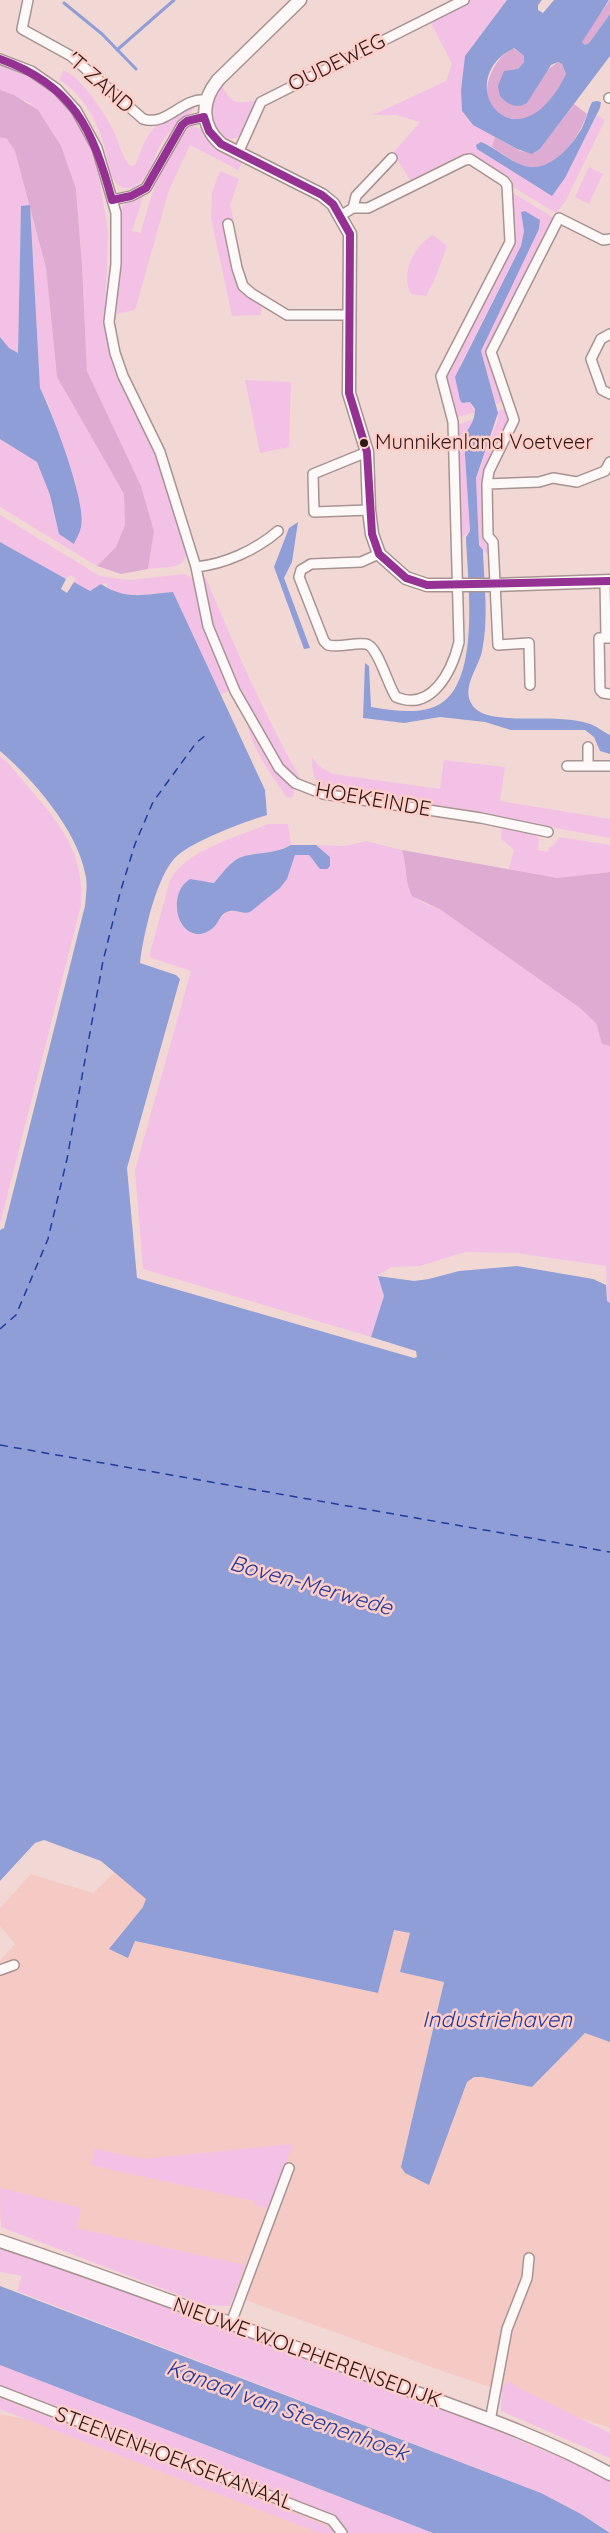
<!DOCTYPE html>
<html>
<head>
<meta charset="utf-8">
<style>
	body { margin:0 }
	canvas { display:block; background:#f2d8d5 }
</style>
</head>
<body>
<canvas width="610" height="2533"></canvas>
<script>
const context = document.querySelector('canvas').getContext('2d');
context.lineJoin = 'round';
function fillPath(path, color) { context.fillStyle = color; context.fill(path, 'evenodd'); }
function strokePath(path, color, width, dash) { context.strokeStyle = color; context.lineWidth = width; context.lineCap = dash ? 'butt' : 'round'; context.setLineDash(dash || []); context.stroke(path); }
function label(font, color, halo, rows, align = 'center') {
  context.font = font + ' Quicksand,sans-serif'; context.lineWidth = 5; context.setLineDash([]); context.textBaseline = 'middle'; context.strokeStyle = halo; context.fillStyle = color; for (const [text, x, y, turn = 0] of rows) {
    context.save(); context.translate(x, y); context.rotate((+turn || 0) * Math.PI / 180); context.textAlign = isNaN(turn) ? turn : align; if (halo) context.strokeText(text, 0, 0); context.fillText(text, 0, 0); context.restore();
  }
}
fillPath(new Path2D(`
	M115,1872l32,27 -19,58 7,-16 243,52 16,-63 16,3 34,48 -43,186 27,17 39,-102 7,-5h8l50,10 53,-54 25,9v386l-162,-55 -378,-136 -70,-18v-259l15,-16 -15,-18v-18l31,-34 62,19z
	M0,2414l47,9 284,99 22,11h-353z`), '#f5cac5');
fillPath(new Path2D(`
	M471,0h36l-42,56 -4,34 1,22 5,6 6,7 22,12 -3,10 -6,-3 66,52 13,-18 32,-63 8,5 -40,82 -9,11 -45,-27v-7l-38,-24 -14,1 -48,25 -18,-28 27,-31 -24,-7h-23l73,-34 6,-17 -22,-43z
	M0,65l39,16 19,14 12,12 19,31 8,26 11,68 -3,92 53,136 26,82c8,29 -14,24 -36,27l6,-38 -13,-45 -54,-115 -5,-105 -6,-77 -46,-86 -30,-13z
	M63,70c18,6 43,45 51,62 6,12 7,25 17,34l4,-1c5,-10 8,-22 14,-31 11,-16 31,-23 48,-31 -4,13 -28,25 -36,41 -7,12 -12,32 -23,40 -7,7 -19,5 -24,-4 -5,-8 -6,-21 -9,-31 -7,-27 -21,-53 -45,-69z
	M222,85c10,22 16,18 38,15l-22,37 -11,3c-23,-14 -19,-36 -5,-55z
	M190,126c15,0 19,16 30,24 7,5 14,9 22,13l-4,7 -48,-25 -21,45 -33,117 -2,3 -18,4 6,-55 -2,-49 7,-9 17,-7 -12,37 9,2c9,-37 22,-77 49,-107z
	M0,137l7,2 8,12 31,117 11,109 67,117 2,31 -10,22 -19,19 -97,-59v-68l37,23 13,33 9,38 17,-49 -28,-81 -8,-15 -10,-183 -9,2 -3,146 -9,-5 -9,-11z
	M589,167l14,7 -14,30 -14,-7z
	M220,171l19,8 -9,26 4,16 -9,2 10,52 27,27 -1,13 -29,1 -21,-98 1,-26z
	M510,191l44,27 -64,128 14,55 -8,3 -15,-53 58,-122 1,-9 -15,-9 -4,1 3,19 -3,15 -61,119 2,38 8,-1 5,10 -20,6 -9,-39 1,-6 67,-131z
	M433,235l14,11 -12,33 -9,17 -15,-2c-11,-21 3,-48 22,-59z
	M245,380l46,2 -2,65 -29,6z
	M506,408l3,12 -25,51 4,84 -9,-10 -3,-67 22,-59v-8z
	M474,419l-10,21 6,91 -10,8 -3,-114z
	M0,515l100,61 29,4 56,-6 9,5 11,53 26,57 -10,6 -48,-103c-22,2 -47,8 -66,-5v-4l-6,1 -11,7 -16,-9 2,-3 -6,-4 -4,4 -66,-37z
	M204,577l2,1c29,70 59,139 97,205l-8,-4 -14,-14 -11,-16 -59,-121 -9,-48z
	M247,721l31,50 17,17 -2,9 -6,1c-15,-24 -36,-48 -40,-77z
	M0,756l10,9c36,45 76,77 71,140l-81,319z
	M312,757l7,9 14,8 107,15 4,-29 61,7 -5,34 110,18v19l-130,-24 -147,-22c-18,-7 -21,-16 -21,-35z
	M268,824h20l3,21c-14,7 -23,7 -38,9 -17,3 -28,17 -39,29l-5,-2 -32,24 4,19 33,3c8,-11 14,-20 28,-14l50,-49 3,-9h14l5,8 16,-6 -14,-12 29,1 21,-5 36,9 5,14 2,27 14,12 18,7 139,98 16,15 6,21 8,2v257l-3,-1 -1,-36 -90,-13 -51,-1 -45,14 -28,1 -14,8 6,21 -13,41 -228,-68 -8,-99 56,-199 -42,-14 21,-77c15,-29 69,-44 98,-56z
	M502,825l30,7 7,7 -1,11 10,2 1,-5 4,-1 6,-9 51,8v27l-53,6 -49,-7 6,-21 -13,-11z
	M293,2144l-25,65 -13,-4 -1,-4 -163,-36 4,-16 49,10z
	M0,2188l81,20 -5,20 169,37 -15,41 -25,-1 -204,-78z
	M0,2246l42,13 436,164 105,44 27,14v51l-29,-18 -40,-21 -524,-202 5,-15 -22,-4z
	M0,2365l39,15 394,153h-87l-6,-7 -340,-137z
	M509,2381l8,6 93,46v25l-109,-47 1,-23z
	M0,2398l327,128 8,7h-16l-319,-124z`), '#f3c1e6');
fillPath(new Path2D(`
	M610,0v14l-21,29 -4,2 -3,-3v-3z
	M513,48l11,8v6l-6,7 28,2 12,-9 4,2 4,10c-6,13 -18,32 -31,41 -5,4 -12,4 -18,4 -45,-2 -33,-55 -4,-71z
	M0,90l14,5 24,15 23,36 15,43 6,77 5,105 54,115 13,45 -6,38 -27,5 -24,-8 19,-19 9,-22 -1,-31 -67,-117 -11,-109 -31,-117 -8,-12 -7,-2z
	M574,104l13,10c-8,24 -33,60 -63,52 -11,-4 -22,-13 -32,-19l3,-10 25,14 14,2 6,-4z
	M402,850l155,28 53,-6v174l-8,-2 -6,-21 -16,-15 -139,-98 -29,-14c-7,-12 -5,-31 -10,-46z`), '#deabd2');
fillPath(new Path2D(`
	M507,0h35l-4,5v5l5,3 11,-13h55l-27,42 3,3 4,-2 21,-29v42l-70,93 -8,5 -15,-5 -44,-24 -11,-14 -1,-21 4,-34zM514,48l10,8v6l-6,7 -14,2 -6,15 2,10c8,9 17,13 27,7l24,-38 7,-3 4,2 4,10c-49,100 -118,7 -52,-26z
	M597,101l4,1 -1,6 -35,70 -13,18 -75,-47 -1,-4 5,-3c15,6 27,18 41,23 25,10 49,-18 60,-37 4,-8 6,-18 10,-26z
	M30,205l10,183c12,24 47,115 41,139 -1,6 -5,12 -7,17l-15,-10 -9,-39 -13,-33 -37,-23v-102l9,11 9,5 3,-147z
	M525,211l15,9 -1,9 -58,122 17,62 -22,65 3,67 4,5c1,33 6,69 -1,101 -3,16 -20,35 -11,52 5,10 18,13 27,14 30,4 63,-2 92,7 7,2 13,8 20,11v19l-10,-3 -6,-14 -9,-7h-74l-26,-8 -45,-5 -36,6 -41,-5 2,-55 4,3 2,41c19,3 41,7 60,1 53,-15 36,-130 35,-171l4,-6 -6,-91c3,-14 10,-13 11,-31l-5,-7 -8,1 -2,-3 -5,-23 66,-131 3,-15 -3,-19z
	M298,522l-6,40 -8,16 26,70 -6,1 -30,-82 15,-39z
	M0,542l66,37 -5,10 6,4 7,-11 16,9 11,-7c26,17 43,10 72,8l92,198 2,25c-23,7 -71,25 -89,40 -21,17 -35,81 -38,108l36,12 4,4 -53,189 10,110 277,80 3,-1 -1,-6 -45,-14 13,-41 -6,-20 36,5 15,-2 30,-8 58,-5 76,13 13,6 1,16 3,2v739l-25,-9 -53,54 -50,-10h-8l-7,5 -38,103 -24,-12 -4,-6 43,-185 -44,-10 10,-39 -16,-3 -16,63 -243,-52 -7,17 -19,-9 34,-42 3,-8 -45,-38 -57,-21 -9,3 -35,38v-651l4,-2 81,-322c1,-11 3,-22 0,-33 -8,-43 -52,-94 -85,-122z
	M291,845h25l14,12v9l-3,3h-7l-11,-14h-14l-8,24 -7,9 -30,24c-8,3 -15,-4 -23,0 -6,2 -8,9 -12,14 -18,18 -37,3 -38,-18 -1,-12 3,-22 13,-29l24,4c7,-8 15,-20 25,-25 17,-7 35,-3 52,-13z
	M0,2286l541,207 40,21 29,19h-177l-433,-168z`), '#8f9ed7');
strokePath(new Path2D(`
	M64,3l38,31 34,35
	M117,50l57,-50`), '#8f9ed7', 3);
strokePath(new Path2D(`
	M0,1329l16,-14 32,-76 19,-80 36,-198 17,-68 15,-49 18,-42 43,-59 10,-8
	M0,1445l610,107`), '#1f3b9c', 1.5, [8, 6]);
const minor = new Path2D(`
	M28,0l-6,29 49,27 72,63c24,8 39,-22 63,-19
	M0,59l31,12 26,18 19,21 21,38 19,65v51l-7,58 6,31 8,23 37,76 36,115 12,59 27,65 44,77 16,15 28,11 158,24 67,14
	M609,98h1
	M238,153l23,-51 203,-102
	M112,200l19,-4 15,-8 36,-63 5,-4 17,-4
	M353,208l3,-12 36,-38
	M340,216l13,-8h15l97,-48 5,-1 34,22 3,4 3,57 -69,134 12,46 6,220c-7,29 -27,70 -63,55 -8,-11 -18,-51 -30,-53 -12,-2 -25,4 -38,1l-4,-4 -25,-64 2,-7 10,-6 50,-2 18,-8
	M228,224l9,44 6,18 8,7 36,22h61
	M610,334l-9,5 -10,20 11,31 8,4
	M367,452l-54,22 1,38 55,-2
	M487,484l52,-2 14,-4 24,4 28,-11 5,-9
	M196,567c29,-3 60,-17 82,-36
	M605,581l1,56
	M610,638h-11l1,52 3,3 7,1
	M530,685l-1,-42 -31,2 -5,-103 -5,-6 -1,-52 2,-13 25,-51 -23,-68 68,-134 44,22 7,-1
	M567,766h43
	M588,766v-19
	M0,1970l14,-5
	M231,2323l58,-155
	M0,2391l332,129 10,13
	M490,2421l17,-92 20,-51 2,-20`);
const tertiary = new Path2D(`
	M300,0l-82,80c-17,21 -18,45 3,64l101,51 11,9 17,30 -1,159 18,59 2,58 3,24 7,20 27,24 21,7h67l116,-4
	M0,2241c128,43 254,91 379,138 77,29 159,55 231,95`);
strokePath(minor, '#a79391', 12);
strokePath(tertiary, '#a79391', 15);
strokePath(minor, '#fdf9f9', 9);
strokePath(tertiary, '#fdf9f9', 12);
strokePath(new Path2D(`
	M0,59c73,26 93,70 112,141
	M204,117l5,14 12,13 101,51 11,9 17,30 -1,159 18,59 5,82 7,20 27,24 21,7 183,-4
	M112,200l19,-4 15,-8 36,-63 5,-4 17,-4`), '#953192', 8);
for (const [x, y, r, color] of [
	[364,443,5,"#2c1a19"]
]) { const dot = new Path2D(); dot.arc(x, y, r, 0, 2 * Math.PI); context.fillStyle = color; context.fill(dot); strokePath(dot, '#ffcec8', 2); }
label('20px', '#2c1a19', '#ffcec8', [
	["Munnikenland Voetveer",375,443]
], 'left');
label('21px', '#2c1a19', '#ffcec8', [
	["OUDEWEG",337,63,-26],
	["'T ZAND",100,83,41],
	["HOEKEINDE",373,800,10],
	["NIEUWE WOLPHERENSEDIJK",307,2353,20],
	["STEENENHOEKSEKANAAL",174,2459,21]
]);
label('italic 22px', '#1f3b9c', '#ffcec8', [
	["Boven-Merwede",311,1586,16],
	["Industriehaven",497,2020],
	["Kanaal van Steenenhoek",287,2411,20]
]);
</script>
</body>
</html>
